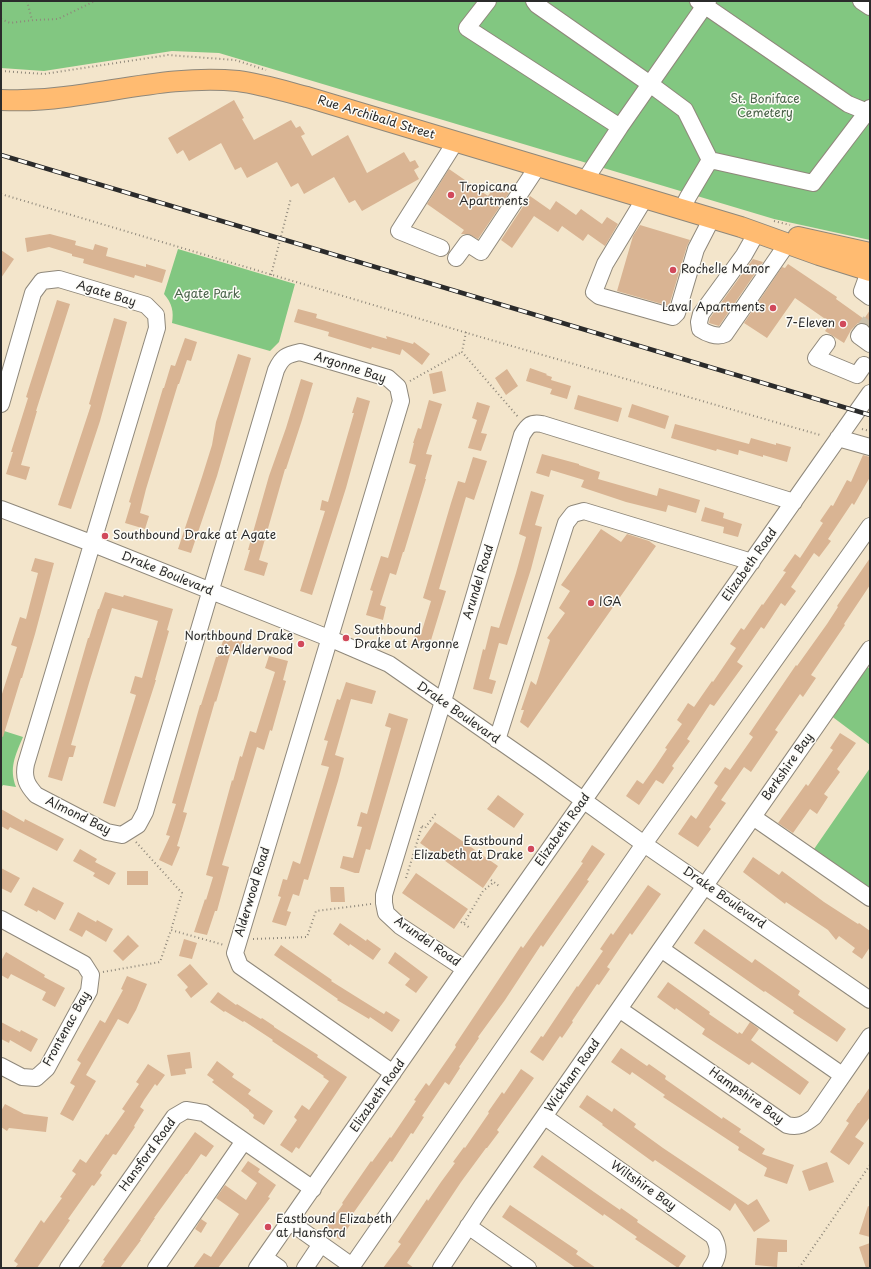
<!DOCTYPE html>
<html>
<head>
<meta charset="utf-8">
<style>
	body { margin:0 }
	#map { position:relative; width:871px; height:1269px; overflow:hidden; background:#f3e5cb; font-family:"Playpen Sans",sans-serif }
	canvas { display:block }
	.frame { position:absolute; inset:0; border:2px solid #2b2b2b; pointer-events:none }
</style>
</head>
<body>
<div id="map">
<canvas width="871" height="1269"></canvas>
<div class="frame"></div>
</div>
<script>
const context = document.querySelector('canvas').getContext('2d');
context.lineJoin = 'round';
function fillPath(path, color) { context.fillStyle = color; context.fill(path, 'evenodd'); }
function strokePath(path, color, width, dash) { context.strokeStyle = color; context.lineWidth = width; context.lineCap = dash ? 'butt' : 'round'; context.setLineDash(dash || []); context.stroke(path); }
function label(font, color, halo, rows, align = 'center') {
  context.font = font + ' "Playpen Sans",sans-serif'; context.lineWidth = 3; context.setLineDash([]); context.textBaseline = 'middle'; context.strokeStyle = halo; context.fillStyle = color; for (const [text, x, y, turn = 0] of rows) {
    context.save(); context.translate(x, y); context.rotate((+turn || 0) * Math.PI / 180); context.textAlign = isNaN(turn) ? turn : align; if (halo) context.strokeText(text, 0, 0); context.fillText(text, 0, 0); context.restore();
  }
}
fillPath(new Path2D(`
	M1,1h869v239l-96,-21 -555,-166 -47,-2 -128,20 -43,-3z
	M178,249l117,35 -16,58 -9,9 -98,-28c2,-11 0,-20 -8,-29z
	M866,667l4,1v77l-40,-30z
	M1,730l22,7c-8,19 -14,31 -7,50l-13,-2 -2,3z
	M870,768v126l-58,-42z`), '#82c781');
fillPath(new Path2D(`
	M234,100l10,18 -2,1 12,21 37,-20 5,8 4,-2 5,8 -4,2 11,20 36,-21 19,38 37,-21 6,10 5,-2 4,7 -5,3 5,9 -57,32 -7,-11 -6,3 -15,-26 -30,17 -6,-11 -7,4 -14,-25 -30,16 -6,-11 -6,3 -14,-27 -32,18 -6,-11 -6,4 -9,-16z
	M449,169l39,27 8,-12 13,9 -31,46 -10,-5h-7l3,-4 -37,-26z
	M530,196l20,14 6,-9 20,14 5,-6 21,15 5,-7 11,7 -13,22 -17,-12 -5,7 -21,-15 -4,6 -24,-16 -22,32 -11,-8z
	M640,225l50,15 -3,6 -18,60 -52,-15 16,-55z
	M50,234l26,7 -1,4 18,5 2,-6 13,4 -2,8 40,11v-3l20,6 -4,13 -27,-8 -1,3 -51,-15 1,-4 -12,-3v-2l-23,-7 -22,5 -2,-14z
	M1,250l13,9 -13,19z
	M753,259l10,3 -44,64 -10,-3 1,-5z
	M788,264l49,33 -1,2 28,20 6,-9v17l-6,-4h-6l-7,7 -7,13 -19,-12 6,-8 -36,-25 -28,40 -23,-15 38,-56 3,1z
	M57,300l13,4 -34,107h1l-16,54 9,2 -4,13 -20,-6 7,-22h-2l17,-54 -2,-1z
	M298,309l19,5 -1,4 71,21 -1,-3 27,8 1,-2 16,12 -8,11 -20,-16 -2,6 -28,-8 -1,2 -43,-13 1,-4 -35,-10z
	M114,318l13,4 -27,99 -29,88 -13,-4 33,-100 -2,-1z
	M185,338l12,4 -6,19 -4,-1 -8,24h-1l-32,105 -6,24 9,3 -4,13 -20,-6 6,-20 -2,-1 34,-114h1l7,-23 4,1z
	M238,354l13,4 -34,118 -26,77 -13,-4 24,-72 10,-32 4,-23z
	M530,368l17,6 -1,1 6,2 -1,3 20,6 -4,13 -17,-5 2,-5 -26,-8z
	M507,369l11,17 -12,9 -11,-17z
	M442,371l4,20 -13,3 -4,-20z
	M301,379l12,4 -11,37 -16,49h-1l-26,91 9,3 -4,13 -20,-6 6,-20h-2l21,-74 17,-48z
	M578,395l44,13 -4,14 -44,-13z
	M357,397l13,4 -24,87 -34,107 -12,-4 25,-80 -5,-1 2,-10 6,2 26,-89h-2z
	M429,400l13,4 -16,50 6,1 -7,24h1l-22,73h-1l-7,23 -6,-2 -10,32 6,2 -3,13 -17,-5 7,-24 -3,-1 11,-34 7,2 28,-93 -7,-2 5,-20h-1l5,-15 3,1z
	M477,402l13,4 -9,27 6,1 -6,17 -13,-3 9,-28 -5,-2z
	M632,404l37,12 -4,13 -37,-12z
	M675,424l74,20 2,-6 25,7v-2l15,4 -4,15 -24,-7v2l-24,-7 -1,5 -21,-6 -1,2 -45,-13z
	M542,454l37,10v1l21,7 -2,7 35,10 24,7 2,-8 41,12 -4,13 -28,-8 -2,7 -40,-10 -45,-15 3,-7 -33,-10 -2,7 -13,-4z
	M863,455l7,2v20l-16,28 -2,-2 -24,36 3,2 -12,16 -5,-4 -23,34 5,4 -11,15 -4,-3 -17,26 -3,-2 -24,35 6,4 -29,40 -4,-2 -23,35 3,2 -18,25 2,2 -11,16 -7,-4 -17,25 -13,-9 11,-16 6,4 12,-17 12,-18 -2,-1 17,-24 -5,-4 11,-17 6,4 18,-26 1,1 23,-34 -6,-4 11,-16 3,2 18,-26 1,1 23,-33 -3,-1 12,-17 5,4 23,-35 -3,-2 11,-16 2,1 14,-26 4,2z
	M473,457l14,4 -13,39 -8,-3 -27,92 7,2 -18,59 -16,-5 4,-13 5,2 10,-33 -8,-3 28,-95 7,-22 7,2z
	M531,491l13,4 -9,30 7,2 -11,42 -24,76 -8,-2 -10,36 7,2 -4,13 -19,-5 10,-40 2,1 6,-24 8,2 17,-55 10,-36 -7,-3z
	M705,507l19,6 -1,5 19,6 -4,13 -15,-4 1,-6 -23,-6z
	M601,529l20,13 6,-8 22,7 7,5 -128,182 -8,-6 4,-12h-3l10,-29 5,4 14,-45 -3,-2 18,-25 -6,-5 11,-17 -9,-6z
	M35,558l19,5 -19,71 -13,44h-1l-18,59 -2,-1v-39l16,-50 -6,-2 9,-28 6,2 12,-46 -7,-2z
	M870,558v27l-26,39 1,1 -34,50 5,3 -13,19 -3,-3 -25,36 3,2 -27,40 -7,-5 -23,33 5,3 -17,24 2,2 -13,18 -20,-13 13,-19 5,4 22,-33 -4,-3 11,-16 5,3 23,-33 -4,-3 47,-69 1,1 30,-42 11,-17 -1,-1z
	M105,592l18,5 1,-2 49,14 -6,21 2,1 -14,49h1l-41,127 -12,-4 33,-108 -6,-2 5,-17 7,2 16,-57 -46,-13 -23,75 -18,62 5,1 -3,11h-4l-7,24 -14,-4 40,-139h1l9,-29h1z
	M225,634l19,6 -4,13 -9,-2 -15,51 -1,-1 -32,111 4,1 -10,33 3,1 -8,19 -13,-6 11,-24 -4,-1 10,-31 -4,-1 28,-98h1l15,-48h2z
	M269,656l19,5 -5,19 3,1 -14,50 -2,-1 -6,20 -7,-3 -35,118 7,2 -12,44h-2l-8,24 -13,-3 11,-33 1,1 7,-23 -7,-2 26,-95 1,1 7,-25 2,1 8,-26 6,2 19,-61 -10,-4z
	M346,682l30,9 -4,13 -21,-5 -16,56 9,3 -6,23 -30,99 -4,-1 -5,17 -6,-2 -6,17 4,1 -5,14 -14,-4 9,-25 -3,-1 5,-17 4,1 6,-19 7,3 29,-97 -8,-2 7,-24 -4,-1 13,-41 3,1z
	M389,713l19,6 -38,131 -4,-1 -7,24h-4l-15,-5 3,-12 10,2 9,-31 -5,-1 4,-14 6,2 24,-86 -6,-2z
	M840,733l16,10 -19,26 3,3 -16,22 4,3 -11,17 -7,-5 -17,24 -15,-10 28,-39 2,2 25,-36 -3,-2z
	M498,795l26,19 -10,14 -27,-19z
	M1,809l23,13 1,-3 39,20 -7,12 -47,-24 -2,3 -7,-4z
	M435,822l63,44 -15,22 -63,-45z
	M592,845l13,9 -18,26 2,1 -46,66 -2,-2 -36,55 -27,37 1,1 -20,29 1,1 -11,17 -4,-3 -23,34 2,1 -11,17 -2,-1 -19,29 -2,-1 -43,61 3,3 -10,15 -15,-11 18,-25 -1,-1 29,-42 1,1 18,-25 1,1 25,-37 -2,-1 12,-17 3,3 27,-39 -1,-2 66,-99 2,2 60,-85 -2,-1z
	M80,849l17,10 -2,3 21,11 -7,12 -16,-9 2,-3 -22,-12z
	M753,857l26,18 3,-4 42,31 34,22 1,-1 11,8v16l-8,12 -10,-7 3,-4 -16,-12 -3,4 -8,-10 -42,-28 -1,2 -42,-32z
	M1,868l19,10 -9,15 -10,-5z
	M127,871h21v14h-21z
	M416,873l52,36 -14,20 -52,-36z
	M648,885l13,9 -29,41 -2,-2 -23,34 3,2 -11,16 -2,-1 -25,37 1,1 -11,16 -2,-2 -17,25 -13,-9 11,-16 2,1 34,-51 1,1 25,-36 -3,-2 11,-16 2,2z
	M33,887l31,16 -9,17 -17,-10 -1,2 -13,-7z
	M330,887h14l1,15h-14z
	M78,912l18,10 1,-2 16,9 -7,13 -20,-12 -4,7 -13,-7z
	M340,923l26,18 1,-2 14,10 -8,11 -23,-16 -1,2 -16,-12z
	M704,929l48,34 3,-4 24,17 21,15 -2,4 48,34 -9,13 -44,-29 1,-2 -29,-20 -1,1 -70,-49z
	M128,935l11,11 -16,15 -10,-10z
	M184,939l13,4 -5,16 -13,-3z
	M281,945l51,35 -1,1 32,20 21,13 2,-3 14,9 -8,12 -22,-15 -1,2 -32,-19 1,-1 -64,-44z
	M6,952l39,23 -1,2 21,11 -10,19 -13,-7 4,-8 -35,-18 -3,5 -7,-4v-14z
	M395,952l33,25 -12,16 -11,-8 5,-6 -22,-16z
	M190,964l18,20 -17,14 -6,-8 3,-3 -11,-12z
	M127,976l20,8 -11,26 -8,14 -10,-5 -32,56 10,6 -23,40 -13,-7 15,-28 -5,-3 11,-20 -4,-3 23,-40 5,3 18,-33 -2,-1z
	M668,982l42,30 -1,2 29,20 1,-2 3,2 8,-12 9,7 -8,11 58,42 -9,13 -48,-33 -3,3 -47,-31 3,-5 -29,-21 -1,2 -18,-13z
	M218,992l18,13 1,-1 24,15 1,-1 12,8v1l30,19 14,9 -1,2 30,20 -48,72 -3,-2 -4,6 -12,-8 17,-25 -3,-3 8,-12 7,5 20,-29 -6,-4 1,-1 -52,-35 1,-1 -29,-19 -1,1 -18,-11 -1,1 -14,-10z
	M1,1022l19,10 1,-2 17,9 -7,13 -21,-12 -1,3 -8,-4z
	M621,1048l26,18 2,-2 17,12 -1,3 57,40 1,-2 18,12 -2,3 26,17 -3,5 32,11 -7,19 -23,-8 3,-8 -29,-18 1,-3 -76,-50 2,-2 -33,-23 -2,3 -19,-13z
	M190,1052l2,16 -7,1 1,5 -15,2 -4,-21z
	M217,1061l17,13 -2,3 19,13 -3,4 25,17 -9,14 -11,-7 1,-3 -5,-4v-1l-37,-28 2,-2 -7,-5z
	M148,1064l17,11 -8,11 -2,-2 -11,16 -4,7 4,3 -10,16 1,1 -19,28 -3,-1 -13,19 2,2 -8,11 -2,-1 -24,34 2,1 -33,48h-22l3,-4 -4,-3 27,-41 3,3 18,-25 -2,-1 16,-23 -4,-3 8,-12 6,4 20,-29 2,1 17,-24 -3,-2 17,-25 -3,-2z
	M521,1069l13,9 -37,52 2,2 -12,16h-1l-25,34 -54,81 7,5h-31l18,-24 -3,-2 29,-43 1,2 13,-19 14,-19 -2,-1 11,-15 1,1 24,-35 -1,-1 14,-20 2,2z
	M870,1087v30l-15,20 9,6 -15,22 -19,-13 19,-29 -3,-2 12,-18h1z
	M587,1095l25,17 2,-4 22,16 -2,3 29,21 85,57 9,-6 13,22 -16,11 -19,-29 -5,8 -75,-51 -2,2 -51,-37 1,-1 -24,-17z
	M5,1104l19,10 24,3 -2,15 -37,-4 -2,3 -6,-4v-16z
	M195,1132l19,14 -8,11 -5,-3 -14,20h-1l-32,44h1l-15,22h1l-21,28h-20l5,-7 -2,-1z
	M542,1155l52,37 26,18 1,-2 17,12 -1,2 49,34 -8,12 -43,-29 2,-2 -33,-23 -1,2 -70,-49z
	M248,1161l12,8 -2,3 18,13 -8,12 2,1 -52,70h-25l11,-15 7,4 28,-43 -23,-16 9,-13 21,15 11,-17 -16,-12z
	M827,1162l7,20 -25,9 -7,-20z
	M510,1205l68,46 -2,3 20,14h-20l-74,-51z
	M868,1206l2,1v30l-11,-3z
	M201,1219l6,4 -6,10 -6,-4z
	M757,1238l30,2v12h-9l-1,15 -22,-2z
	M870,1243v25h-4l-7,-21z`), '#d9b493');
strokePath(new Path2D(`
	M862,332l8,-11`), '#cbc0ab', 16, [16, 8]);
const minor = new Path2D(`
	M488,1l-21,27 153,99
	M534,1l3,4 113,79 35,26 25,50 103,23 57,-75
	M698,1l150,103 22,9
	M861,1l9,6
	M585,180l35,-53 88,-126
	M645,198l-40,66 -11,28 5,4 74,21 4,-4 19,-64 16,-31
	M682,209l6,-12 22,-37
	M757,232l-13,23 -43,59 -2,8 1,7c6,4 17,9 25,5l62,-90
	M441,248l-42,-17 57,-90
	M456,258l11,-15 14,9 57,-86
	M868,270l-2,10 -4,11 8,6
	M862,332l-3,4 11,8
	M827,343l-11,15 41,17 7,-10
	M1,404l32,-111 9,-12 17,-2 87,26 10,10 1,13 -131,436c-3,14 1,21 10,31l71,37 15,3 16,-10 7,-13 131,-442c6,-13 10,-15 24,-18l88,26 10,9 3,14 -166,552 5,13 153,107
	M838,438l32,9
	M1,509l90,34 240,96 58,25 151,105 104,75 226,156
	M497,740l69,-217 7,-9 11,-3 168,51
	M753,817l117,81
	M1,919l83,45 7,11 -2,16 -42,77 -11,10 -14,-1 -21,-11
	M661,949l181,126
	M465,969l-65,-43 -14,-13 -2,-10v-8l63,-207 75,-253c6,-10 9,-13 20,-11l252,78
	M619,1009l168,116c12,3 18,-1 27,-8l56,-81
	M545,1117l168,119c7,12 6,21 -2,32
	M290,1222l62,44 292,-422 226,-318
	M468,1226l60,42
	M265,1258l14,10
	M68,1268l106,-151 12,-7 18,3 109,76
	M156,1268l88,-127
	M257,1268l208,-299 405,-576
	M305,1268l16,-24
	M441,1268l42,-64 387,-555`);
const major = new Path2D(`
	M1,100c22,1 43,0 64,-3 57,-7 115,-22 173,-16 23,3 46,10 69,16l434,130 78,28 51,16
	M798,237l72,16`);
strokePath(minor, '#8f887b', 18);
strokePath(major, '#8f887b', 22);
strokePath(new Path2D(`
	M27,1l5,19
	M1,19l9,4 24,-3 24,-1 37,-18
	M1,71l43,3 124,-19 67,5 31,10
	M1,194l483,144 336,97
	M774,221l16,4
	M271,275l20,-77
	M466,332l-4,20 57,66
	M410,381l52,-29
	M862,429l8,2
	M422,826l3,2 12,-16
	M136,842l46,51 -11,37
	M406,878l16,-52
	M491,880l8,6
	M461,922l9,6
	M464,923l19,-32 11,-9
	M253,939l54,-2 9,-26 55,-7
	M103,972l57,-10 11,-32 53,15
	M799,1268l71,-103`), '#8f887b', 2, [1, 3]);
strokePath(minor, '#fff', 16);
strokePath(major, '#ffbb71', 20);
const rail = new Path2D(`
	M1,155l869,260`);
strokePath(rail, '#2b2b2b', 4.5);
strokePath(rail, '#fdfcf7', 3, [9]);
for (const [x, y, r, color] of [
	[451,195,4,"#d1495b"],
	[673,270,4,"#d1495b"],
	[773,308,4,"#d1495b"],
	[843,324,4,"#d1495b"],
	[105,536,4,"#d1495b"],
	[591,603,4,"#d1495b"],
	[346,638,4,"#d1495b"],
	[301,644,4,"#d1495b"],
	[531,849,4,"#d1495b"],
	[268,1227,4,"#d1495b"]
]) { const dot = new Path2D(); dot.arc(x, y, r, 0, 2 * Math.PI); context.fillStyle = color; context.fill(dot); strokePath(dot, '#fdfcf7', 1.5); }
label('12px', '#496249', '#fdfcf7', [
	["St. Boniface",765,100],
	["Cemetery",765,114],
	["Agate Park",207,295]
]);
label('12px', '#2b2b2b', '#fdfcf7', [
	["Rue Archibald Street",376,118,17],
	["Agate Bay",106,294,17],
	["Argonne Bay",350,368,18],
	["Elizabeth Road",750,565,-55],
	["Drake Boulevard",167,574,22],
	["Arundel Road",479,582,-73],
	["Drake Boulevard",458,713,35],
	["Berkshire Bay",788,767,-55],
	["Almond Bay",78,816,26],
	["Elizabeth Road",563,830,-55],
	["Alderwood Road",253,892,-73],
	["Drake Boulevard",724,898,35],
	["Arundel Road",427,942,35],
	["Frontenac Bay",67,1029,-61],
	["Wickham Road",573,1076,-55],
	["Elizabeth Road",378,1096,-55],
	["Hampshire Bay",746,1096,35],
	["Hansford Road",148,1155,-54],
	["Wiltshire Bay",643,1186,35]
]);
label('12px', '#2b2b2b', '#fdfcf7', [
	["Tropicana",459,188],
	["Apartments",459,202],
	["Rochelle Manor",681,270],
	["Laval Apartments",765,308,"right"],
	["7-Eleven",835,324,"right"],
	["Southbound Drake at Agate",113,536],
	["IGA",599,603],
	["Southbound",354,631],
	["Drake at Argonne",354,645],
	["Northbound Drake",293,637,"right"],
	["at Alderwood",293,651,"right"],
	["Eastbound",523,842,"right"],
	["Elizabeth at Drake",523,856,"right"],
	["Eastbound Elizabeth",276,1220],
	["at Hansford",276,1234]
], 'left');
</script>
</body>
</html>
